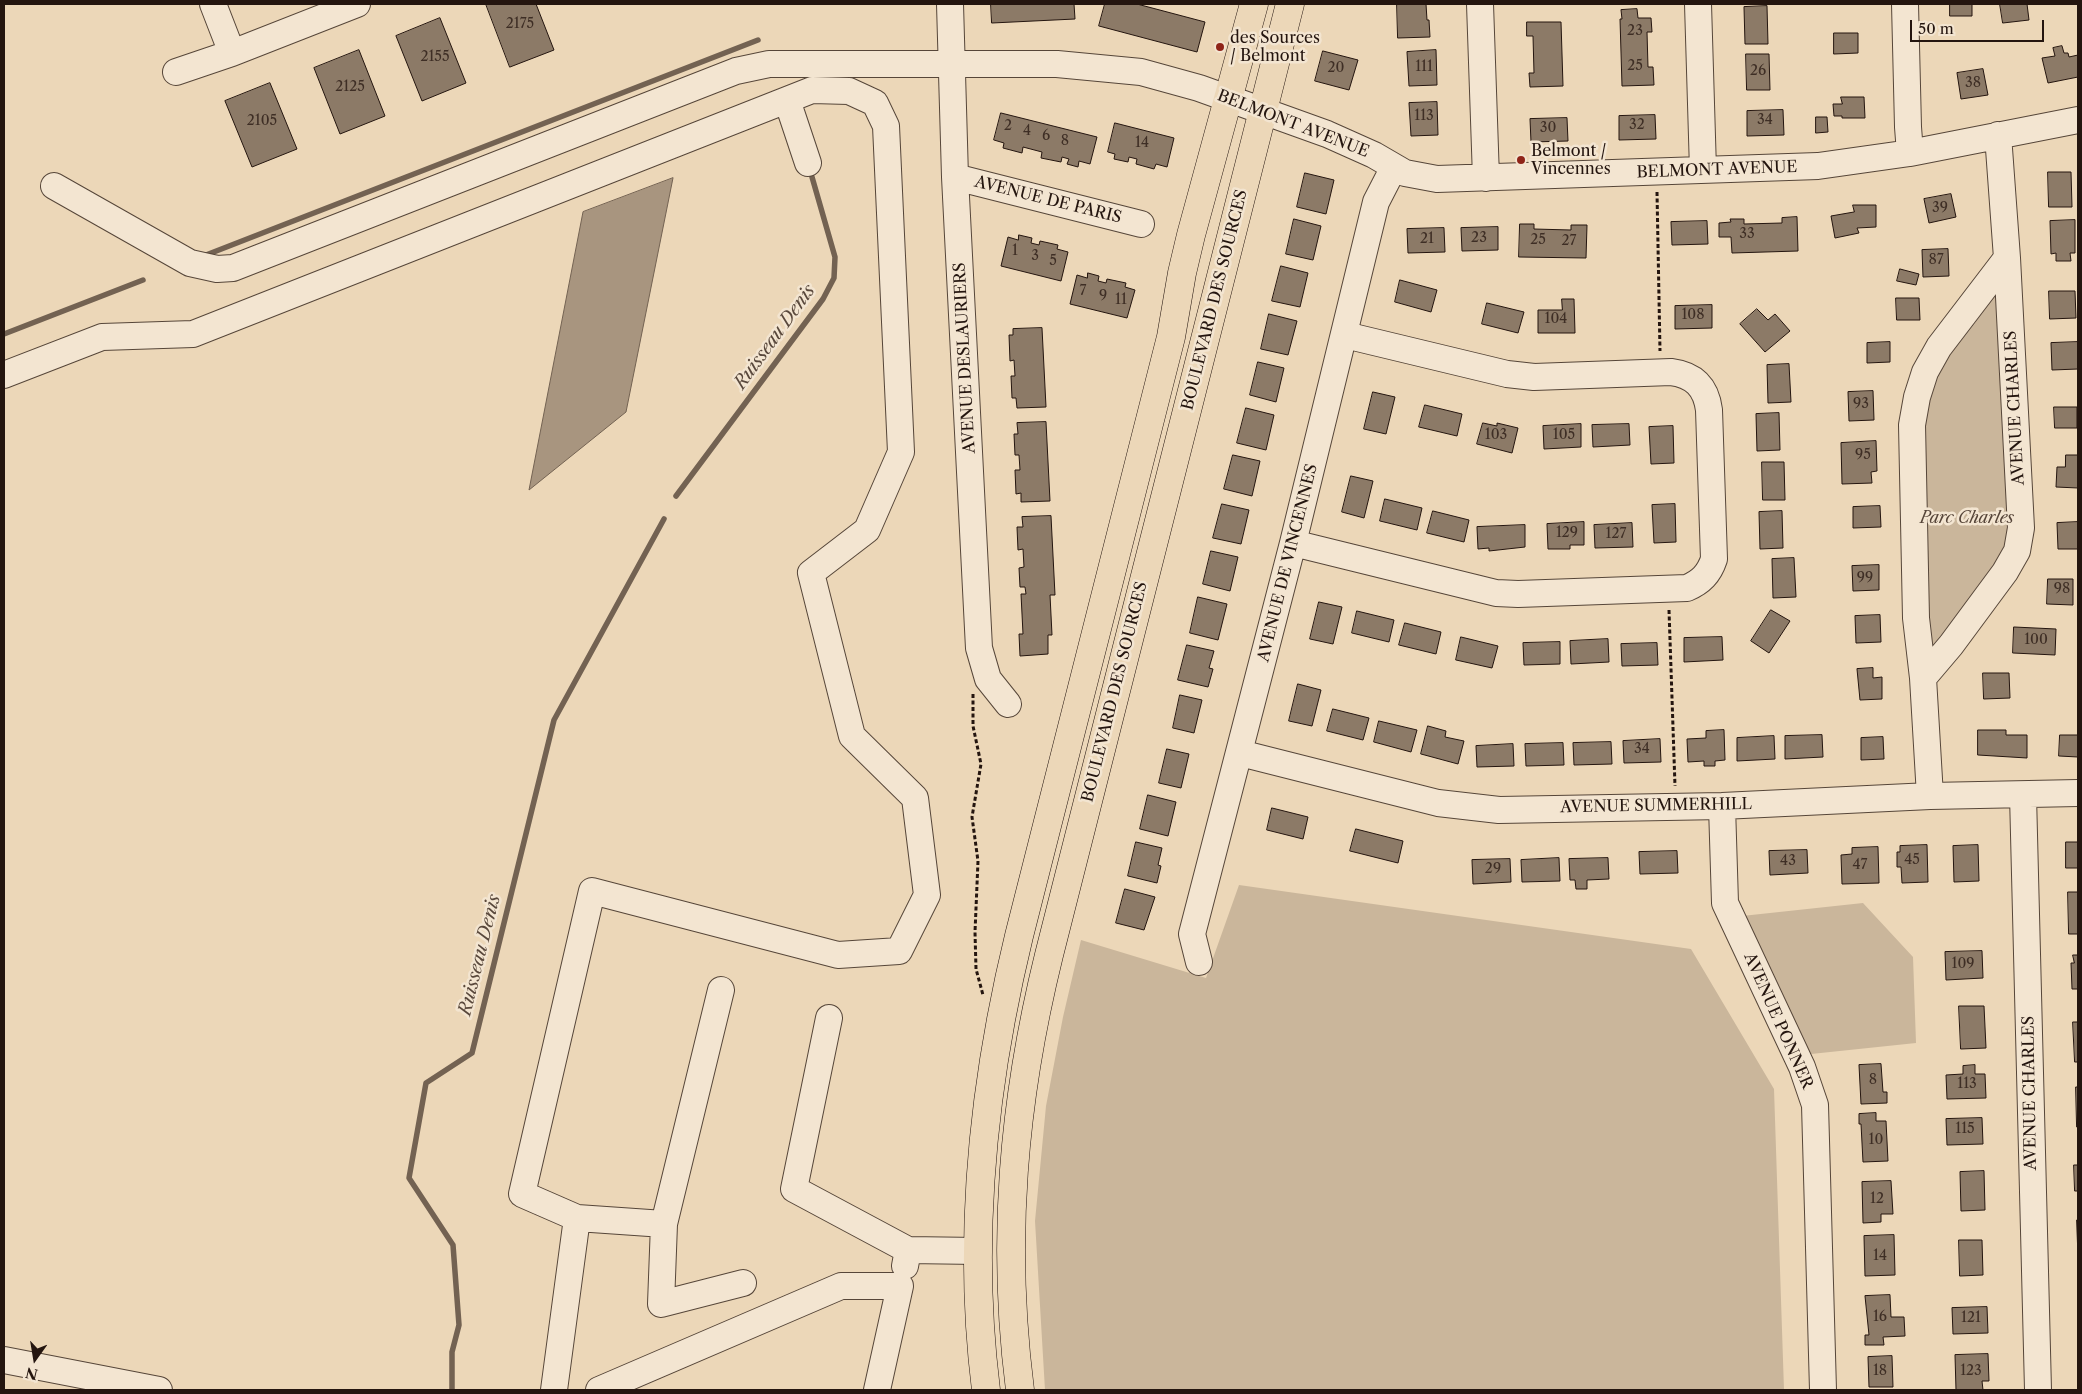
<!DOCTYPE html>
<html>
<head>
<meta charset="utf-8">
<style>
	body { margin:0 }
	#map { position:relative; width:2082px; height:1394px; overflow:hidden; background:#ecd7b8; font-family:"Libre Caslon Text",serif }
	canvas { display:block }
	.frame { position:absolute; inset:0; border:5px solid #24150f; pointer-events:none }
	.north { position:absolute; left:10px; top:1334px; width:50px; height:50px; -webkit-text-stroke:4px #f3e5d1; paint-order:stroke; rotate:193deg; font-size:14px; font-weight:700; line-height:20px; text-align:center; color:#24150f }
	.north::after { content:''; display:block; margin:auto; width:18px; height:22px; background:#24150f; clip-path:polygon(50% 0,100% 100%,50% 72%,0 100%) }
	.scale { position:absolute; left:1910px; top:20px; width:134px; height:22px; box-sizing:border-box; border:2px solid #24150f; border-top:0; padding-left:6px; font-size:15px; line-height:18px; white-space:nowrap; color:#24150f; -webkit-text-stroke:4px #f3e5d1; paint-order:stroke }
</style>
</head>
<body>
<div id="map">
<canvas width="2082" height="1394"></canvas>
<div class="frame"></div>
<div class="north">N</div>
<div class="scale">50 m</div>
</div>
<script>
const context = document.querySelector('canvas').getContext('2d');
context.lineJoin = 'round';
function fillPath(path, color) { context.fillStyle = color; context.fill(path, 'evenodd'); }
function strokePath(path, color, width, dash) { context.strokeStyle = color; context.lineWidth = width; context.lineCap = dash ? 'butt' : 'round'; context.setLineDash(dash || []); context.stroke(path); }
function label(font, color, halo, rows, align = 'center') {
  context.font = font + ' "Libre Caslon Text",serif'; context.lineWidth = 5; context.setLineDash([]); context.textBaseline = 'middle'; context.strokeStyle = halo; context.fillStyle = color; for (const [text, x, y, turn = 0] of rows) {
    context.save(); context.translate(x, y); context.rotate((+turn || 0) * Math.PI / 180); context.textAlign = isNaN(turn) ? turn : align; if (halo) context.strokeText(text, 0, 0); context.fillText(text, 0, 0); context.restore();
  }
}
fillPath(new Path2D(`
	M2007,258l14,270 -98,150 -6,-281z
	M1239,885l452,64 83,140 10,301h-739l-10,-169 11,-115 17,-89 18,-77 125,38z
	M1863,903l50,54 3,86 -105,11 -69,-138z`), '#cab69b');
const water = new Path2D(`
	M673,178l-47,234 -97,78 54,-278z`);
fillPath(water, '#a8957f');
strokePath(water, '#736252', 1);
strokePath(new Path2D(`
	M206,255l552,-215
	M4,334l139,-54
	M676,496l147,-197 11,-21 1,-21 -23,-80
	M452,1390v-38l7,-27 -6,-80 -44,-67 17,-95 46,-30 82,-333 110,-201`), '#736252', 5.5);
const building = new Path2D(`
	M486,4h50l18,46 -44,17z
	M991,4h83l1,15 -83,4z
	M1105,4h32l68,18 -8,30 -98,-26z
	M1397,4h29l1,16h2l1,17 -32,1z
	M1950,4h22v12h-22z
	M2000,4h27l2,16 -26,3z
	M1767,6l1,38h-23l-1,-37z
	M1637,9l1,9h13l1,14h-5l1,35h5l1,18 -32,1 -2,-67h2l-1,-9z
	M440,18l26,65 -44,18 -26,-65z
	M1527,22h34l2,64 -33,1 -1,-14h5l-1,-37h-6z
	M1834,33h24v20l-24,1z
	M2062,46l2,7h4l1,4 9,-2v22l-30,6 -6,-25 13,-2 -2,-8z
	M359,50l26,66 -45,18 -26,-66z
	M1436,50l1,35 -28,1 -2,-34z
	M1323,51l35,9 -9,30 -34,-9z
	M1746,54h23l1,36h-23z
	M1983,69l5,26 -27,4 -4,-26z
	M270,83l27,66 -45,18 -27,-66z
	M1841,97h23l1,21h-23v-2h-8l-1,-12h9z
	M1437,102l1,33 -27,1 -2,-33z
	M1783,110l1,25 -37,1v-25z
	M1001,113l96,24 -7,27 -11,-3 -1,6 -11,-3 2,-5 -7,-2 -1,5 -20,-4 1,-6 -19,-5 -1,6 -19,-5 1,-5 -10,-3z
	M1655,115l1,24 -37,1v-24z
	M1816,117h11l1,15 -12,1z
	M1567,118l1,23 -37,1 -1,-23z
	M1115,123l59,15 -7,29 -11,-3 -2,5 -18,-5 1,-5 -8,-2 -1,5 -14,-3 1,-5 -7,-2z
	M2048,172h23l1,35h-23z
	M1305,173l29,7 -8,34 -29,-7z
	M1951,194l5,23 -27,6 -5,-24z
	M1853,205h23v22l-19,1 2,5 -24,5 -4,-22 23,-4z
	M1797,217l1,34 -66,2 -1,-16h-12v-14l12,-1 -1,-3h14v5l38,-1v-5z
	M1294,219l27,7 -8,34 -27,-6z
	M2075,220v33h-5l1,8h-15v-8l-5,1 -1,-33z
	M1707,221l1,23 -36,1 -1,-23z
	M1520,224h14v5l37,1v-5h16l-1,33 -67,-1z
	M1498,227v23l-36,1 -1,-23z
	M1444,228l1,24 -37,1 -1,-24z
	M1019,235l13,3 -1,5 8,2 1,-4 18,4 -1,4 11,3 -7,29 -60,-15 7,-29 10,3z
	M1948,249l1,27 -26,1 -1,-27z
	M1281,266l27,7 -8,34 -28,-6z
	M1900,269l19,5 -3,11 -19,-4z
	M1088,273l11,3 -1,5 8,2 1,-4 19,4 -1,4 10,3 -8,28 -57,-14 7,-29 10,3z
	M1400,280l37,10 -6,22 -36,-10z
	M2049,291h26l1,27 -26,1z
	M1896,298h23l1,22h-23z
	M1562,299h12l1,34h-37v-23h24z
	M1487,303l37,9 -6,21 -36,-9z
	M1712,305v23l-37,1v-23z
	M1757,309l11,11 7,-6 15,17 -25,21 -25,-28z
	M1269,314l28,7 -9,34 -27,-6z
	M1042,328l4,79 -29,1 -1,-10h-4l-1,-22h4l-1,-16 -4,1 -1,-26h4v-6z
	M1890,342v20l-23,1v-20z
	M2078,342v27l-26,1 -1,-27z
	M1258,362l26,6 -8,34 -26,-7z
	M1789,364l2,38 -23,1 -1,-38z
	M1873,391l1,29 -25,1 -1,-29z
	M1373,392l22,5 -9,37 -22,-5z
	M1425,405l37,9 -5,22 -38,-9z
	M2054,407h23v21h-22z
	M1246,408l28,7 -8,35 -29,-7z
	M1779,413l1,37 -23,1 -1,-37z
	M1046,422l4,79 -29,1v-9l-5,1 -1,-24h5l-1,-15h-4l-1,-21h4l-1,-11z
	M1483,423l14,3v-3l21,5 -6,25 -35,-9z
	M1581,424v23l-37,2 -1,-23z
	M1629,424l1,21 -37,2 -1,-22z
	M1673,426l1,37 -23,1 -2,-37z
	M1876,441l1,30 -6,1 1,11 -30,1 -1,-41z
	M1233,455l27,6 -8,35 -28,-7z
	M2066,455h12v33l-22,-1 1,-20h8z
	M1762,462h22l1,38h-22z
	M1351,476l22,5 -9,37 -22,-6z
	M1385,499l37,9 -5,22 -37,-9z
	M1222,504l27,6 -8,34 -28,-6z
	M1675,504l1,38 -22,1 -2,-38z
	M1880,506l1,21 -28,1v-21z
	M1433,511l36,9 -5,22 -37,-9z
	M1782,511l1,37 -23,1 -1,-37z
	M1051,516l4,79h-5l2,40h-4v19l-28,2 -1,-22h4l-2,-40h5l-1,-7h-5l-1,-19 5,-1 -1,-18 -5,1 -1,-23h6l-1,-10z
	M1584,522v23h-14v4h-22l-1,-25z
	M2078,522v27h-20l-1,-26z
	M1632,523l1,24 -38,1 -1,-23z
	M1525,525v22l-36,4v-3l-11,1 -1,-22z
	M1211,551l27,6 -8,34 -27,-7z
	M1794,558l2,39 -23,1 -1,-39z
	M1879,565v25l-26,1 -1,-25z
	M2048,579h25v26l-26,-1z
	M1198,597l29,7 -9,36 -28,-7z
	M1319,602l23,5 -9,37 -23,-5z
	M1771,610l19,11 -21,32 -18,-12z
	M1357,611l37,9 -5,22 -37,-9z
	M1880,615l1,27 -25,1 -1,-27z
	M1405,623l36,9 -5,22 -37,-9z
	M2014,627l42,2 -1,26 -42,-2z
	M1461,637l37,9 -6,22 -36,-8z
	M1722,637l1,23 -39,2v-24z
	M1608,639l1,23 -38,2 -1,-23z
	M1560,642v22l-36,1 -1,-22z
	M1657,643l1,22 -36,1 -1,-22z
	M1187,645l27,6 -5,17 4,1 -5,18 -30,-7z
	M1873,668v10l9,-1v22l-22,1 -3,-31z
	M1983,673h26l1,25 -26,1z
	M1298,684l23,6 -9,36 -23,-5z
	M1180,695l22,5 -8,33 -21,-5z
	M1333,709l36,9 -6,22 -36,-9z
	M1379,721l38,9 -6,22 -37,-10z
	M1428,726l18,5 -1,6 19,4 -6,23 -37,-10z
	M1724,730l1,30 -10,1v5h-11v-5l-16,1 -1,-23 19,-1v-7z
	M1978,730h28v5h21v23l-49,-3z
	M1822,735l1,22 -38,2v-23z
	M2060,735h18v22l-19,-1z
	M1774,736l1,23 -38,2v-23z
	M1883,737l1,22 -23,1v-22z
	M1660,739l1,23 -37,1 -1,-22z
	M1611,742l1,22 -38,1 -1,-22z
	M1563,743l1,22 -38,1 -1,-22z
	M1513,744l1,22 -37,1 -1,-21z
	M1167,749l22,5 -8,34 -22,-5z
	M1148,795l28,7 -8,34 -28,-7z
	M1272,808l36,9 -5,22 -36,-9z
	M1356,829l47,12 -5,22 -48,-12z
	M1136,842l26,6 -4,17 3,1 -4,17 -29,-7z
	M2066,842h12v26h-12z
	M1927,845l1,37 -26,1 -1,-16h-4v-15h3v-6z
	M1978,845l1,36 -25,1 -1,-36z
	M1878,847l1,36 -37,1 -1,-29 11,-1v-6z
	M1807,850l1,23 -38,2 -1,-24z
	M1677,851l1,22 -38,1 -1,-22z
	M1559,858l1,23 -38,1 -1,-22z
	M1608,858l1,21 -22,1v9h-11l-1,-9h-5l-1,-21z
	M1510,859l1,23 -38,2 -1,-24z
	M1125,889l30,8 -11,33 -28,-7z
	M2068,892h10v42h-9z
	M1982,951l1,27 -37,2 -1,-28z
	M2073,955h5v34h-6l-1,-26h3z
	M1959,1006h25l2,42 -25,1z
	M2073,1022h5v40h-3z
	M1881,1064l2,28h4v11l-26,1 -2,-39z
	M1975,1065v9h10l1,24 -39,1 -1,-24 17,-1v-8z
	M2076,1087h2v40h-1z
	M1876,1113v8h10l2,40 -25,1 -2,-38h-2v-10z
	M1982,1118l1,26 -36,1 -1,-26z
	M2074,1165h4v26h-3z
	M1984,1171l1,39 -24,1 -1,-39z
	M1891,1181l2,33h-12v8l-18,1 -1,-41z
	M2077,1220h1v36z
	M1894,1235l1,40 -30,1 -1,-40z
	M1959,1240h23l1,35 -23,1z
	M1890,1295l1,22h13l1,19 -22,1 1,8h-19v-10h4l-4,-39z
	M1987,1307l1,26 -35,1 -1,-26z
	M1988,1354l1,27h-7l1,9h-27l-1,-35z
	M1892,1356l1,31h-24l-1,-30z`);
fillPath(building, '#8c7a67');
strokePath(building, '#24150f', 1);
const minor = new Path2D(`
	M213,4l19,49
	M950,4l5,173 24,471 9,31 20,25
	M1480,4l6,174
	M1698,4l5,166
	M1905,4l3,123 2,26
	M176,72l56,-19 125,-49
	M787,100l21,63
	M955,177l186,47
	M54,186l136,77 27,6 16,-1 503,-197 33,-7h288l84,8 58,16 128,46 47,21 31,18 32,6 381,-13 92,-13 168,-33
	M4,375l98,-38 91,-3 619,-244 37,1 26,12 11,23 15,326 -34,78 -56,43 41,163 63,62 12,97 -28,56 -61,4 -246,-64 -70,303 55,24 -23,172
	M1293,543l203,50 22,1 169,-6c14,-6 22,-14 27,-29l-5,-149c-3,-23 -15,-35 -38,-38l-137,5 -27,-3 -162,-39
	M1923,678l-7,-60 -4,-193 5,-28 8,-25 14,-25 68,-89
	M1240,753l198,50 61,7 223,-4 208,-10 148,-3
	M2023,795l15,595
	M1930,796l-7,-118 28,-33 54,-73 12,-21 4,-23 -14,-270 -9,-123
	M1722,806l3,97 77,164 13,38 8,285
	M1199,962l-7,-28 101,-391 83,-341 18,-35
	M829,1018l-35,171 114,61
	M577,1218l87,6 57,-234
	M664,1224l-3,80 82,-21
	M905,1266l3,-16 70,1
	M4,1360l155,30
	M599,1390l242,-104h59l-23,104`);
const major = new Path2D(`
	M986,1390c-19,-152 -3,-306 33,-454l152,-599 11,-64 9,-38 63,-231
	M1020,1390c-19,-149 -7,-289 29,-435l241,-951`);
strokePath(minor, '#564639', 28);
strokePath(major, '#24150f', 29);
strokePath(new Path2D(`
	M1657,192l3,159
	M1669,610l6,176
	M973,694v32l8,38 -9,53 6,44 -3,71 1,37 7,26`), '#24150f', 3, [4, 2.5]);
strokePath(minor, '#f3e5d1', 26);
strokePath(major, '#ecd7b8', 28);
for (const [x, y, r, color] of [
	[1220,47,5,"#8f2418"],
	[1521,160,5,"#8f2418"]
]) { const dot = new Path2D(); dot.arc(x, y, r, 0, 2 * Math.PI); context.fillStyle = color; context.fill(dot); strokePath(dot, '#f3e5d1', 2); }
label('14px', '#3e2e25', null, [
	["2175",520,24],
	["23",1635,31],
	["2155",435,57],
	["25",1635,66],
	["111",1424,67],
	["20",1336,68],
	["26",1758,71],
	["38",1973,83],
	["2125",350,87],
	["113",1424,116],
	["34",1765,120],
	["2105",262,121],
	["32",1637,125],
	["2",1008,126],
	["30",1548,128],
	["4",1027,131],
	["6",1046,136],
	["8",1065,141],
	["14",1142,143],
	["39",1940,208],
	["33",1747,234],
	["23",1479,238],
	["21",1427,239],
	["25",1538,240],
	["27",1569,241],
	["1",1015,251],
	["3",1035,256],
	["87",1936,260],
	["5",1053,261],
	["7",1083,291],
	["9",1103,296],
	["11",1121,300],
	["108",1693,315],
	["104",1556,319],
	["93",1861,404],
	["103",1496,435],
	["105",1564,435],
	["95",1863,455],
	["129",1567,533],
	["127",1616,534],
	["99",1865,578],
	["98",2062,589],
	["100",2036,640],
	["34",1642,749],
	["45",1912,860],
	["43",1788,861],
	["47",1860,865],
	["29",1493,869],
	["109",1963,964],
	["8",1873,1080],
	["113",1967,1084],
	["115",1965,1129],
	["10",1876,1140],
	["12",1877,1199],
	["14",1880,1256],
	["16",1880,1317],
	["121",1971,1318],
	["18",1880,1371],
	["123",1971,1371]
]);
label('16px', '#24150f', '#f3e5d1', [
	["des Sources",1230,38],
	["/ Belmont",1230,56],
	["Belmont /",1531,151],
	["Vincennes",1531,169]
], 'left');
label('16px', '#24150f', '#f3e5d1', [
	["BELMONT AVENUE",1293,124,21],
	["BELMONT AVENUE",1717,170,-2],
	["AVENUE DE PARIS",1048,200,14],
	["BOULEVARD DES SOURCES",1215,300,-76],
	["AVENUE DESLAURIERS",965,358,-93],
	["AVENUE CHARLES",2015,408,-93],
	["AVENUE DE VINCENNES",1288,563,-76],
	["BOULEVARD DES SOURCES",1115,692,-76],
	["AVENUE SUMMERHILL",1656,806,-1],
	["AVENUE PONNER",1778,1021,66],
	["AVENUE CHARLES",2030,1093,-91]
]);
label('italic 16px', '#564539', '#f3e5d1', [
	["Parc Charles",1967,518]
]);
label('italic 18px', '#59483c', '#f3e5d1', [
	["Ruisseau Denis",775,337,-54],
	["Ruisseau Denis",480,955,-76]
]);
</script>
</body>
</html>
